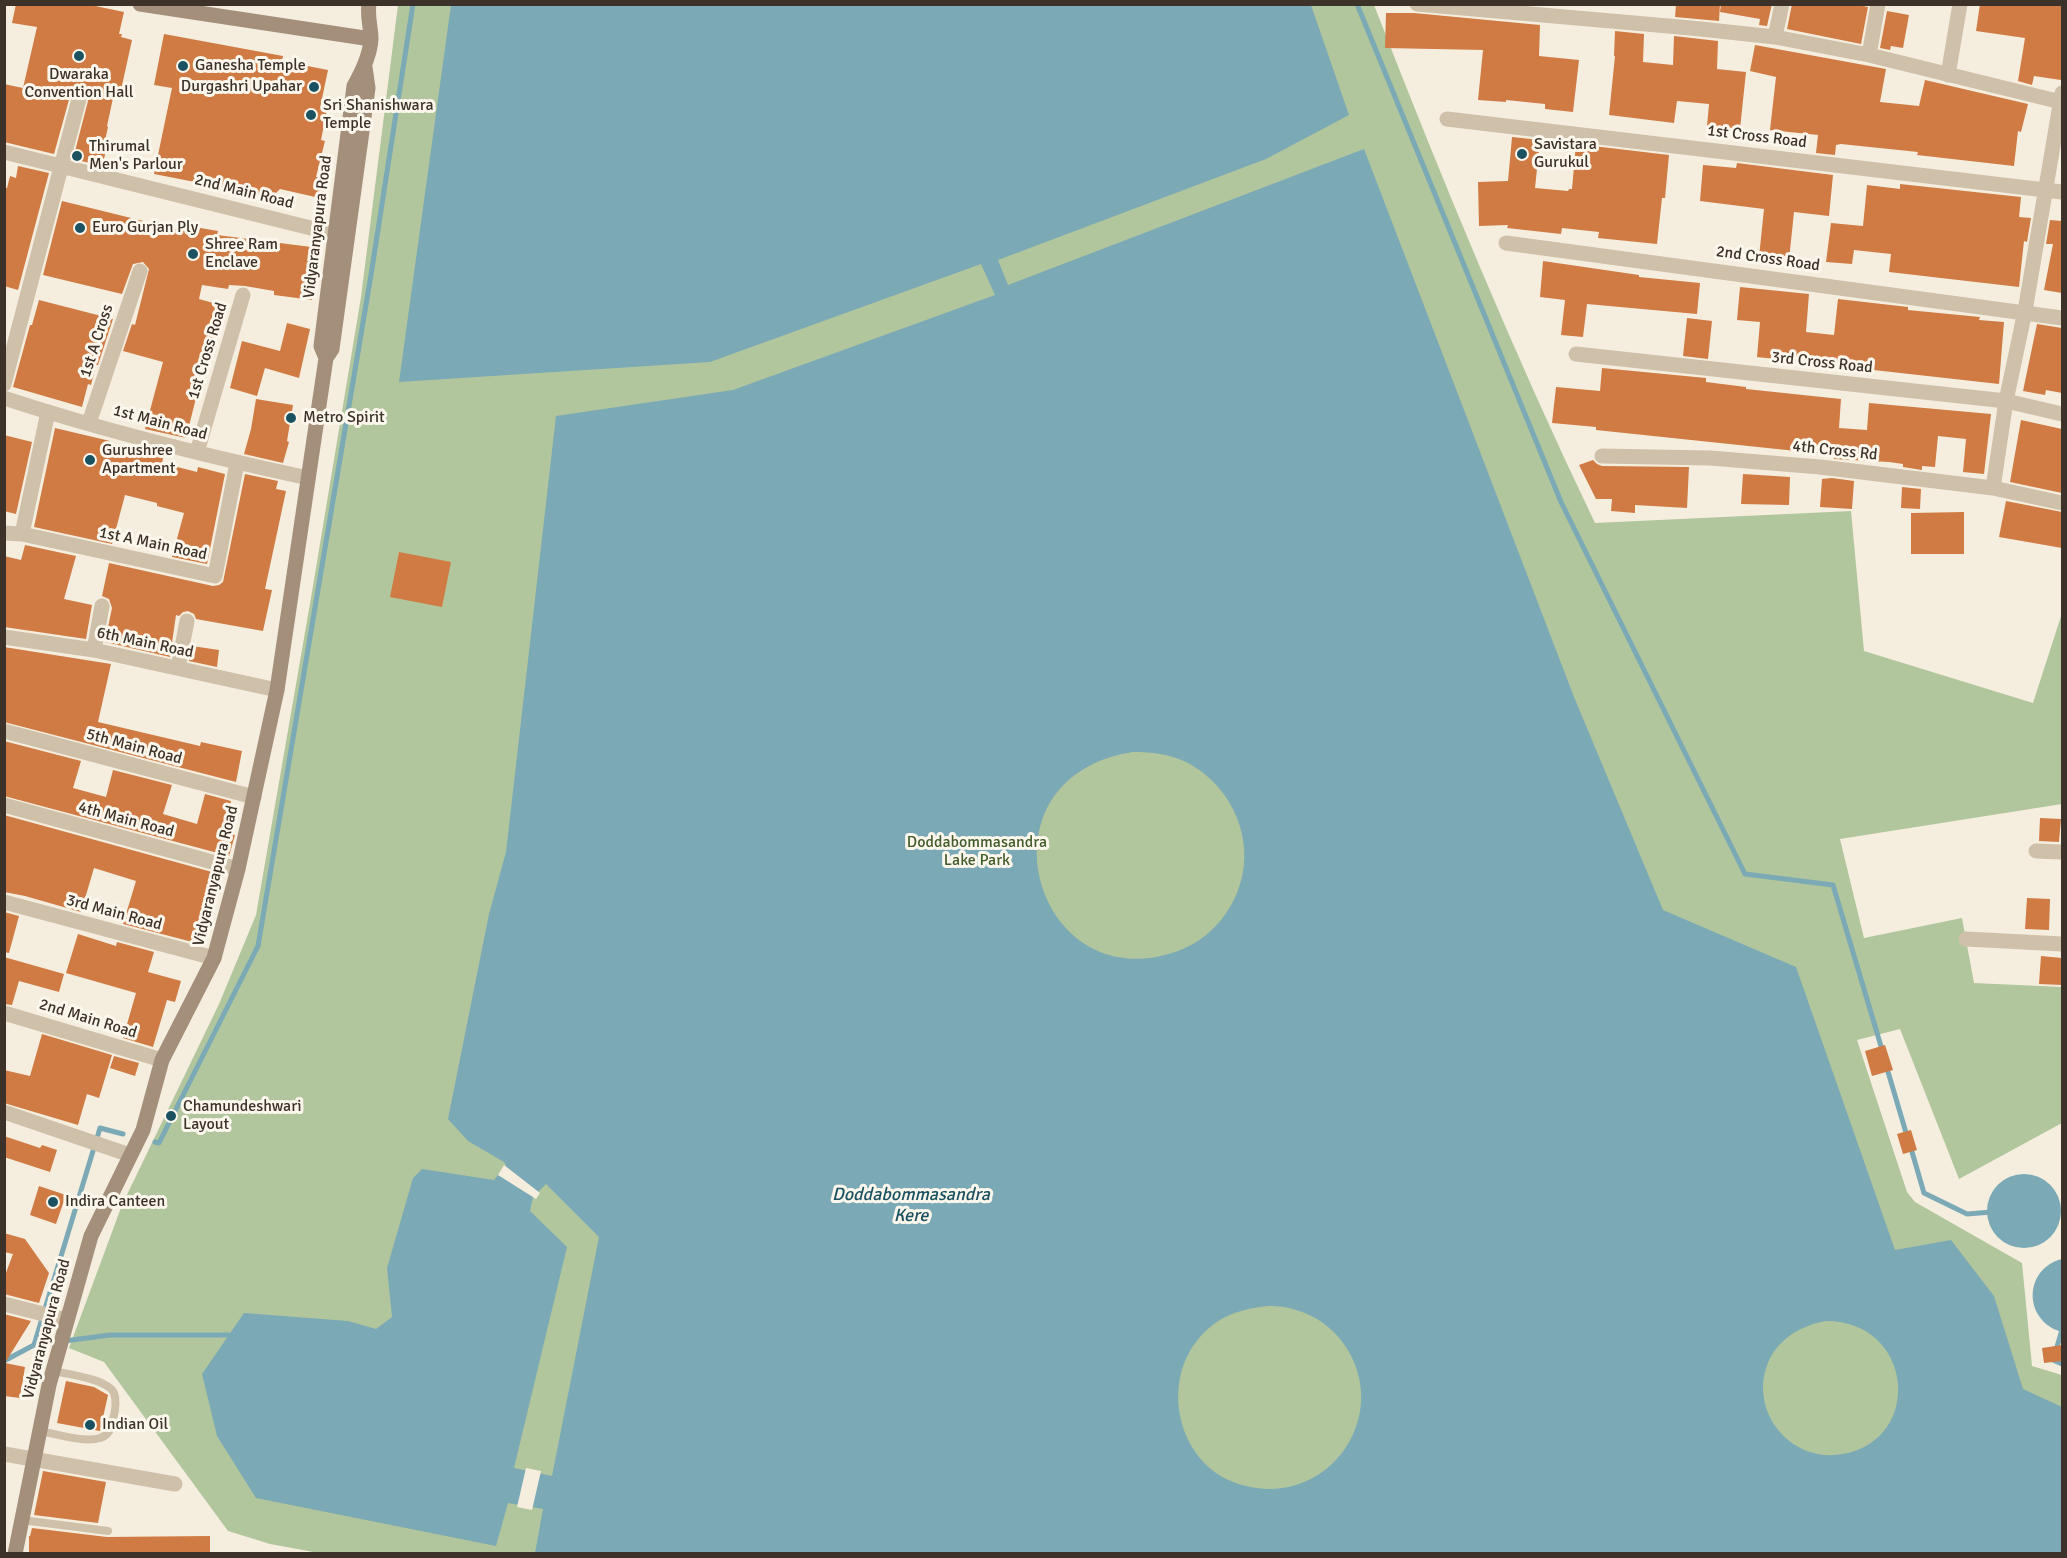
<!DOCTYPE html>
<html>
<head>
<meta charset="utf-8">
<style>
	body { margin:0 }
	#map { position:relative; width:2067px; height:1558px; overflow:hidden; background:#f5eedf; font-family:Signika,sans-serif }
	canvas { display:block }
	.frame { position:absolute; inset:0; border:6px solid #3c322a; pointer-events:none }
</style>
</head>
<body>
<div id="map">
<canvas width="2067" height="1558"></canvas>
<div class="frame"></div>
</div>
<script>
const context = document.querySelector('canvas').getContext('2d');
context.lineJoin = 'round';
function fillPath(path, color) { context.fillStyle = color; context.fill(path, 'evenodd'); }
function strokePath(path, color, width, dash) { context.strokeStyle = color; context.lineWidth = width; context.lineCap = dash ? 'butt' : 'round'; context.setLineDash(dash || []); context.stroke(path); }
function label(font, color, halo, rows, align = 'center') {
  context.font = font + ' Signika,sans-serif'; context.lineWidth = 6; context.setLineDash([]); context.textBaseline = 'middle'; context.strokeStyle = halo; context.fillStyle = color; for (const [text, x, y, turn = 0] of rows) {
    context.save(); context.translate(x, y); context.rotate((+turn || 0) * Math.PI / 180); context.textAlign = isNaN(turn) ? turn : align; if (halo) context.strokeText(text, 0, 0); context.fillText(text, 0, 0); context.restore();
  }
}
fillPath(new Path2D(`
	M398,5h976c68,175 140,349 221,518l256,-12 13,140 169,52 29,-90v191l-222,35 24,99 98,-20 12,65 88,4v136l-103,56 -59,-150 -43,11 50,152 8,10 107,61 10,103 30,9v178h-1743l-49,-9 -42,-13 -124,-169 -35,-14 53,-143 97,-201 37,-89 56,-323 49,-295z`), '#b2c69d');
fillPath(new Path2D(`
	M451,5h860l38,110 -83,44 -268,101 10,25 356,-136 210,548 89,213 133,57 99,283 56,-10 43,56 29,93 39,18v146h-1527l8,-44 -35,-6 -12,43 -240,-48 -39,-62 -15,-62 42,-61 104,8 28,8 16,-12 -5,-49 26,-90 9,-9 72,11 12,-15 -2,-3 -36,-21 -20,-22 41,-205 17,-62 50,-436 177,-26 262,-95 -14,-31 -271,98 -311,20zM1133,752c18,0 36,2 53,10 47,24 72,81 51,131 -12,29 -35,51 -65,60 -139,44 -200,-176 -39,-201zM546,1184l53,53 -47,239 -38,-8 53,-221 -37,-36 3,-14zM1268,1306c11,0 21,1 31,5 50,16 76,74 55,121 -11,26 -32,45 -58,53 -17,5 -33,5 -50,1 -71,-16 -91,-112 -37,-158 17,-15 38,-20 59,-22zM1826,1321c88,0 98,119 17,133 -17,3 -34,0 -48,-9 -20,-13 -32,-34 -32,-58 1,-37 28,-60 63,-66z
	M1987 1211a37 37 0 1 1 74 0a37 37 0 1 1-74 0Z
	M2062,1259v73c-39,-11 -39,-63 0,-73z`), '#7ba9b5');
fillPath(new Path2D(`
	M504,1165l36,28 -4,6 -38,-24z
	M526,1468l15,3 -9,39 -15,-3z`), '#f5eedf');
strokePath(new Path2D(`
	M1357,4l204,498 184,372 88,11 50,168
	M1886,1065l21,71
	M155,1142l4,1 99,-197 113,-671 42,-271
	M1910,1145l14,48 43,21 25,-2
	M2062,1330l-9,30 9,4
	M34,1345l76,-10h118l5,3
	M4,1361l30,-16 66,-217 23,6`), '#7ba9b5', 5);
fillPath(new Path2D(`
	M16,4h70l38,8 -5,22h3l-1,3 11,3 -11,50 -6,-1 -8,37 1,1 -5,23 3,1 -4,15 -29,-7 15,-58 -2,-8 -5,-4 -8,3 -3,4 -16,58 -50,-12v-58l19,4 14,-61 -25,-4z
	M1676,4h44l-1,17 -44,-4z
	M1721,4h51l-5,22 -8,-1 1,-6 -40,-7z
	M1792,4h72l-1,2 5,1 -7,37 -74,-15z
	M1980,4h82v65l-1,11 -27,-4 -2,9 -14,-4 7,-43 -49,-7z
	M1887,11l22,4 -6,33 -12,-2 -1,4 -10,-2z
	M1386,13h28l126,12 -1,31 40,4 -6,52 -28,-3v-5l-39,-4v2l-28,-2 5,-50 -98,-2z
	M1615,31l29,3 -1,28 30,3 1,-29 44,5 -1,28 29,3 -6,57 -33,-3 2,-22 -32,-3 -3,22 -65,-8 6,-59h-1z
	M164,34l119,22 -1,5 46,9 -8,38 7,2 -6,30 4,1 -9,36 12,3 -4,19 -44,-10 -8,8 -118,-23 18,-86 -18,-3z
	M1755,45l131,24 -6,33 39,4 6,-26 103,24 -7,28 -3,-1 -4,35 -97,-11 1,-3 -77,-8 -5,1 -1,10 -19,-2 2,-18 -48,-5 6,-53 -26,-6z
	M1512,137l28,3 -5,48 33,3 1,-2h3l4,-45 93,11 -4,43h-3l-5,46 -59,-6 1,-6 -37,-4 -1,6 -54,-6 1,-3 -29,1 -1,-44 30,-1z
	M1737,163l96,12 -4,41 -35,-4 -5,48 -30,-3 5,-48 -64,-8 3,-36 33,3z
	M18,166l31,7 -31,117 -14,-4v-99l3,1 3,-12 6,2z
	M1900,184l121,13 -2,20 12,1 -4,24 -3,-1 -5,46 -130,-15 2,-18 -37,-4 -2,14 -26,-2 5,-39 32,3 4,-41 33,4z
	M62,201l114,28 1,-5 41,7 -1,4 102,13 -7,52 -38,-5v-4l-29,-5 -16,-1 -1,4 -26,-4 -3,14 25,7 -12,44 -6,-1 -13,48 3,1 -10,40 -41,-9 18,-67 -40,-11 9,-27 3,1 14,-56 -6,-7 -10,2 -11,30 -79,-19z
	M2050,220l12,1v72l-18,-3 9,-46h-7z
	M1543,261l96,14v2l61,6 -3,31 -110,-10 -4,33 -22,-2 4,-35 -25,-3z
	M1740,287l69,7 -3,38 28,3 4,-36 70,8v3l72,7 -1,3 25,2 -5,62 -242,-27 3,-35 -23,-2z
	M39,300l74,19 -15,46h-2l-5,20 -3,-1 -6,23 -69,-20 17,-62h2z
	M1687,318l25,3 -4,38 -25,-3z
	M287,323l23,6 -11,49 -34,-10 -8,28 -27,-8 12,-47 38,10z
	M2037,324l25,4v65l-16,-3 -1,5 -22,-4z
	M1602,368l104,10v4l40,5v2l95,10 -2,29 28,2 2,-27 122,11 -7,60 -21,-2 3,-33 -28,-3 -3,31 -13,-1v4l-19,-3v-3l-14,-2 -55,-3v-4l-238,-25v-3l-44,-4 4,-36 44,4z
	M256,399l37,6 -6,36 2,1 -6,21 -39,-9 7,-25z
	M2021,420l41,9v64l-52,-11z
	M55,428l55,13 -1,3 30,8 1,-4 24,6 -2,9 35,9 1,-5 27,7 -18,90 -35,-7 12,-44 -27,-7v-3l-32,-8 -13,49 -78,-17z
	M4,435l28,7 -16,72 -12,-3z
	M1593,460l4,4 5,2 87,1 -2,41 -52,-3v8l-24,-2 1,-12h-16l-17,-34z
	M245,474l33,7 -2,8 10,2 -21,98 7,1 -9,41 -67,-12 -2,-5 -6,-3 -5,1 -4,4 -3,-1 -6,42 -65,-15 7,-34 -3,-9 -7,-3 7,-33 104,23 6,-1 4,-3z
	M1743,474l47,3 -1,28 -48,-1z
	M1832,478l22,3 -2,28 -32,-2 2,-28z
	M1902,487l19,2 -1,20 -19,-1z
	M2006,501l56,11v36l-63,-11z
	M1964,512v42h-53v-41z
	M25,545l51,11 -12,43 28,6 -6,34 -82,-12v-71l17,4z
	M399,552l52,10 -9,45 -52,-10z
	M192,646l27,4 -2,17 -28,-6z
	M4,647l107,17 -13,58 102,24 1,-4 41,9 -6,31 -232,-60z
	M4,741l77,20 -8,27 33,9 7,-27 59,15 -9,29 34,10 8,-30 26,7 -1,4 6,2 -7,27 6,1 -6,21 -225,-60z
	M4,815l219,60 -19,70 -81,-21 13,-43 -42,-13 -13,44 -56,-16 -21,-4z
	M2040,818l21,1 -2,23 -20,-1z
	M2027,898l23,1 -1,31 -24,-1z
	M4,912l15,4 -10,37 -5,-1z
	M78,934l38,12 1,-4 37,10 -6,20 33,9 -6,21 -8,-2 -14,47 -30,-9 13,-45 -70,-20z
	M2041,956l21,2v27l-23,-1z
	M4,957l60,17 -5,18 -40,-11 -7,24 -8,-1z
	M42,1034l70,21 -13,43 -12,-4 -9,31 -74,-22v-33l26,6z
	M1885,1045l8,25 -21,6 -7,-25z
	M114,1056l25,7 -4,13 -25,-8z
	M1911,1130l6,20 -14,4 -6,-20z
	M4,1136l36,12 2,-3 15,5 -7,22 -46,-15z
	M39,1186l27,9 -10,29 -26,-9z
	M4,1233l21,6 24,34 -10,30 -35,-9v-16l9,-24 -9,-2z
	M4,1314l27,7 -26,42 20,4 -5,31 -16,-2z
	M2062,1345v16l-18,2 -2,-15z
	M66,1381l28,6 14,8 -8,36 -43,-8z
	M43,1471l63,11 -8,41 -64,-8z
	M32,1528l75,9 103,-1v18h-181v-18h1z`), '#cf7b43');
strokePath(new Path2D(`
	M40,1431c16,3 45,12 60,7 8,-2 12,-10 13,-18 2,-8 4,-19 1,-27 -6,-14 -47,-19 -61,-22
	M22,1520l86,11`), '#cfc0aa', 8);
strokePath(new Path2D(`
	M1417,4l274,24 84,9 94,18 192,47
	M1775,37l7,-33
	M1869,55l9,-51
	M1948,75l12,-71
	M1447,119l615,73
	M4,152l331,82
	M1506,243l556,75
	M1576,354l430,47 56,13
	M4,384l75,-285
	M4,398c100,33 202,58 304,80
	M89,423l51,-152
	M197,452l46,-157
	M1602,456l108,2 110,9 173,21 69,15
	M1993,488l13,-87 19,-90 37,-218
	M4,533l18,1 193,42 22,-113
	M22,534l26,-122
	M4,637l90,13 183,40
	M94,650l8,-44
	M178,668l9,-47
	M4,731l250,66
	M4,805l234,64
	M2036,851l26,1
	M4,902l210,56
	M1966,939l96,5
	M4,1013l158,47
	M4,1112l126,43
	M4,1304l63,16
	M4,1454l171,30`), '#cfc0aa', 15);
strokePath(new Path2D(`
	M140,4l231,35
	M326,358l-5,-12 33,-260c8,-14 16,-30 17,-47 0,-12 -4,-22 -2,-35
	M15,1554l34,-169 42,-149 52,-106 19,-70 52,-102 24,-89 39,-179 49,-332 6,-9 36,-261 -3,-21`), '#a38f7a', 15);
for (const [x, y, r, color] of [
	[79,56,6,"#1b5261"],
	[183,66,6,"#1b5261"],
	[314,87,6,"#1b5261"],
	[311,115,6,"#1b5261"],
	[1522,154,6,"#1b5261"],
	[77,156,6,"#1b5261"],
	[80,228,6,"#1b5261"],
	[193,254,6,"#1b5261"],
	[291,418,6,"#1b5261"],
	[90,460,6,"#1b5261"],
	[171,1116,6,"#1b5261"],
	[53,1202,6,"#1b5261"],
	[90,1425,6,"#1b5261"]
]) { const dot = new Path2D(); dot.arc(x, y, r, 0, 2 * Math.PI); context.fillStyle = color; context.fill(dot); strokePath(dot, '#fcf7ed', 2); }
label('16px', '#3c322a', '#fcf7ed', [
	["Ganesha Temple",195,66],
	["Dwaraka",79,75,"center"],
	["Convention Hall",79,93,"center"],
	["Durgashri Upahar",302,87,"right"],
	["Sri Shanishwara",323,106],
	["Temple",323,124],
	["Savistara",1534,145],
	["Gurukul",1534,163],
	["Thirumal",89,147],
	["Men's Parlour",89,165],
	["Euro Gurjan Ply",92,228],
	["Shree Ram",205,245],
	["Enclave",205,263],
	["Metro Spirit",303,418],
	["Gurushree",102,451],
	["Apartment",102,469],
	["Chamundeshwari",183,1107],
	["Layout",183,1125],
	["Indira Canteen",65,1202],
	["Indian Oil",102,1425]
], 'left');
label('16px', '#3c322a', '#fcf7ed', [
	["1st Cross Road",1757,137,7],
	["2nd Main Road",244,192,14],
	["Vidyaranyapura Road",318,227,-83],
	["2nd Cross Road",1768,259,8],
	["1st A Cross",97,341,-72],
	["1st Cross Road",208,351,-73],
	["3rd Cross Road",1822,363,6],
	["1st Main Road",160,423,15],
	["4th Cross Rd",1835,451,6],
	["1st A Main Road",153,544,12],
	["6th Main Road",145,643,12],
	["5th Main Road",134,747,15],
	["4th Main Road",126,820,15],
	["Vidyaranyapura Road",216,876,-76],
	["3rd Main Road",114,913,15],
	["2nd Main Road",88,1019,17],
	["Vidyaranyapura Road",47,1329,-75]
]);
label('16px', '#435c2b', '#fcf7ed', [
	["Doddabommasandra",977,843],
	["Lake Park",977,861]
]);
label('italic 18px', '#1b5261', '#fcf7ed', [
	["Doddabommasandra",911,1195],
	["Kere",911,1216]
]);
</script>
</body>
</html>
